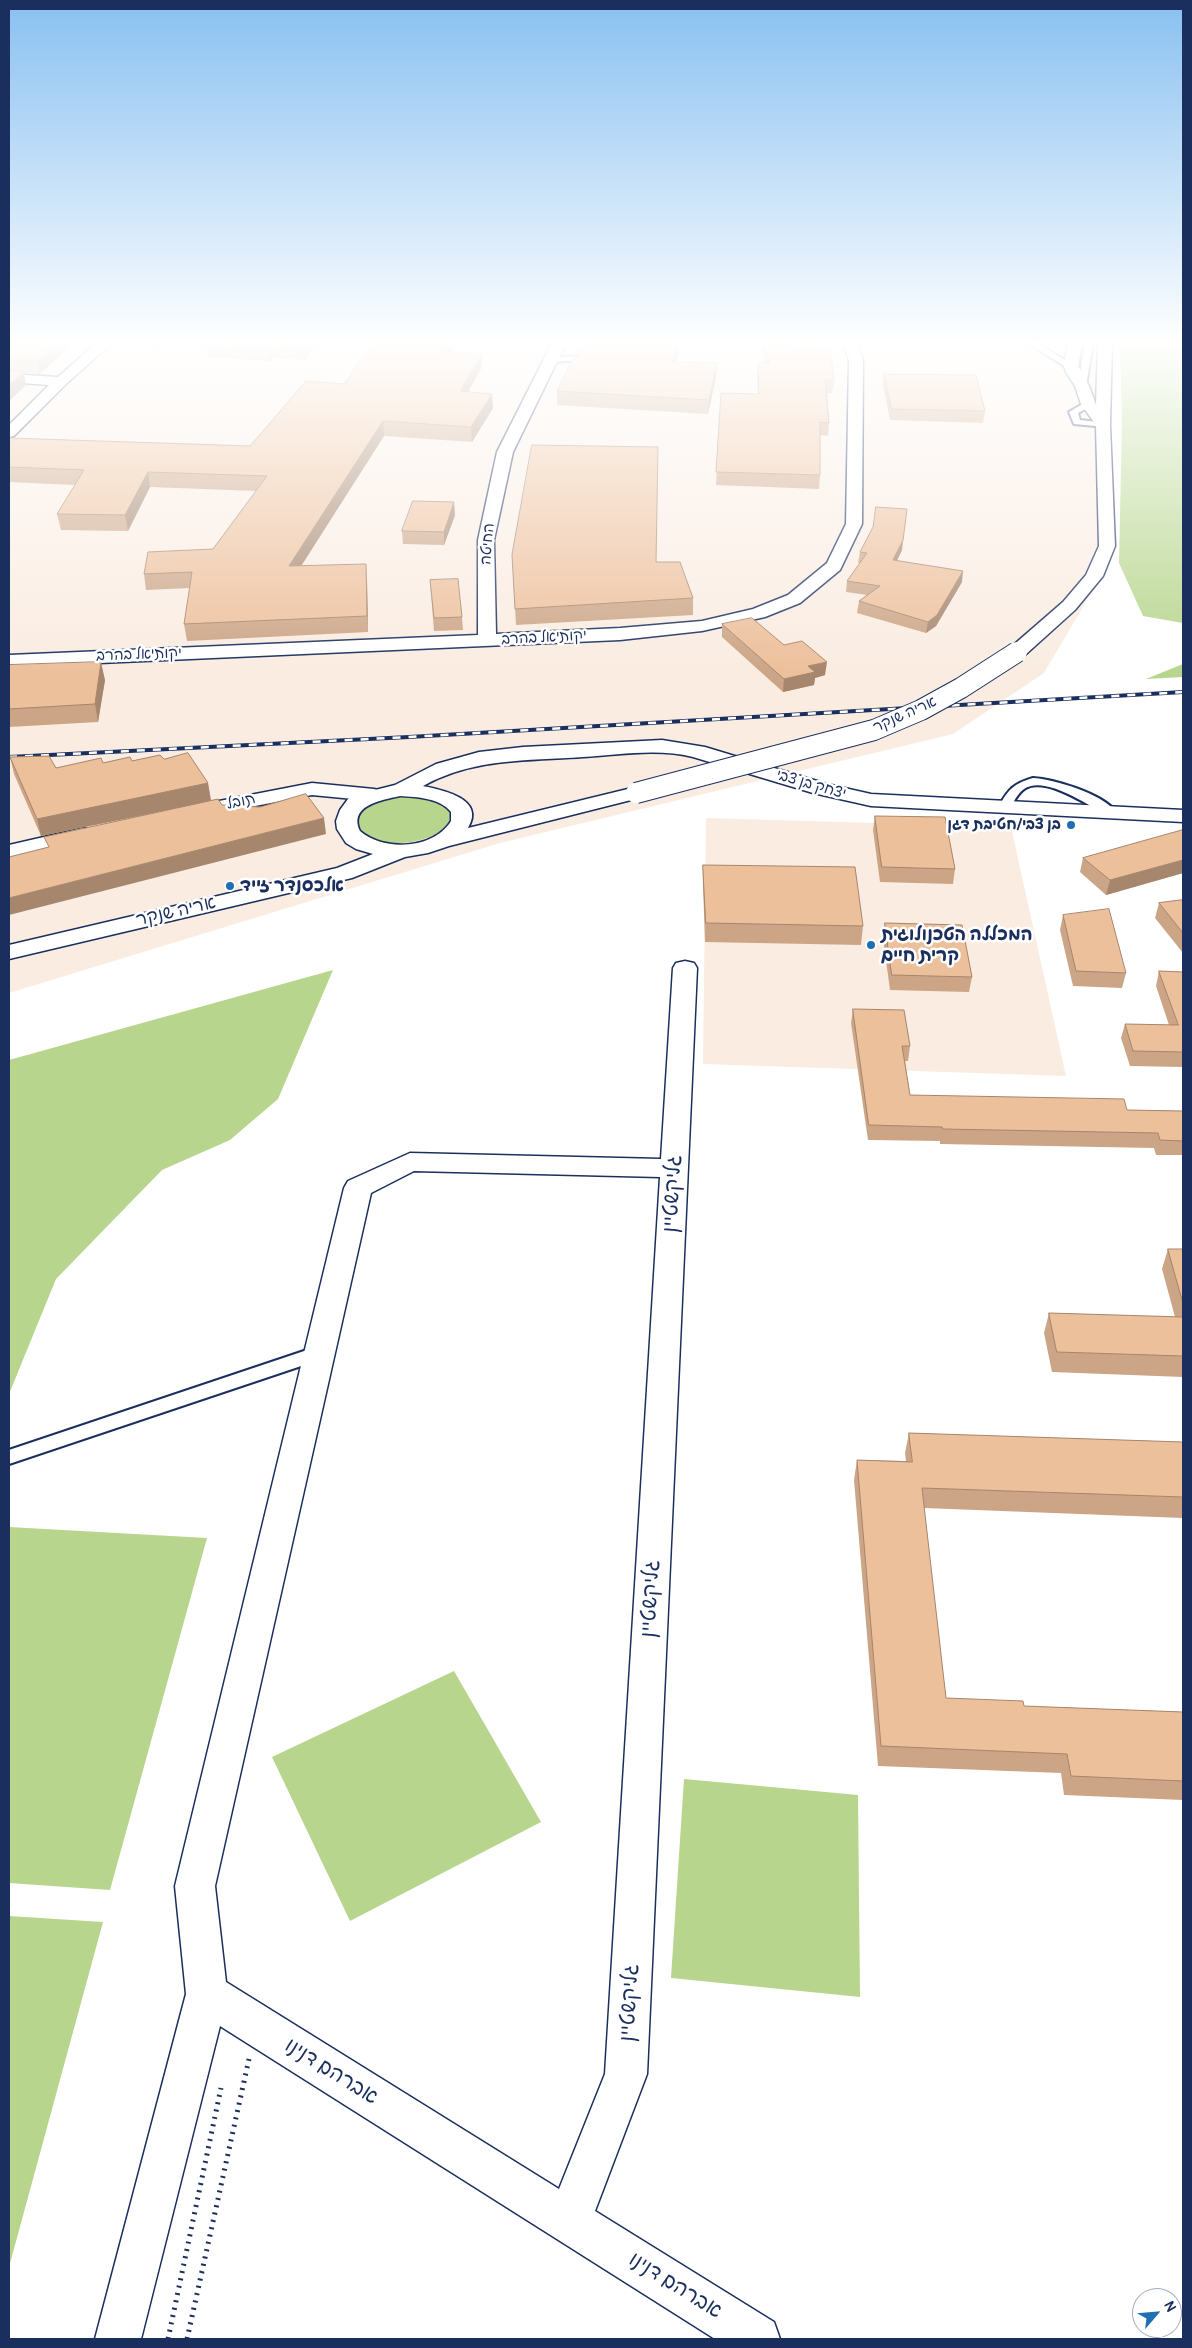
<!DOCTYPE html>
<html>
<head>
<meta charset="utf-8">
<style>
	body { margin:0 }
	#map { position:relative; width:1192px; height:2348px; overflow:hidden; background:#fff; font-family:Pangolin,sans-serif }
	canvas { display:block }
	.frame { position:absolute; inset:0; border:10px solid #1b2f5e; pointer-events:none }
	.north { position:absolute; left:1132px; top:2288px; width:50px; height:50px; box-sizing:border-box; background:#fff; border:1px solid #a4acbf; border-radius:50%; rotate:63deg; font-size:14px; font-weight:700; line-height:20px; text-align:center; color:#1b2f5e }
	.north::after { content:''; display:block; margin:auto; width:18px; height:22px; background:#1f6fb2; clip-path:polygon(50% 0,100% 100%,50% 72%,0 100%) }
</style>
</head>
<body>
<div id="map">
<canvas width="1192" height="2348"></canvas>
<div class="frame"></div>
<div class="north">N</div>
</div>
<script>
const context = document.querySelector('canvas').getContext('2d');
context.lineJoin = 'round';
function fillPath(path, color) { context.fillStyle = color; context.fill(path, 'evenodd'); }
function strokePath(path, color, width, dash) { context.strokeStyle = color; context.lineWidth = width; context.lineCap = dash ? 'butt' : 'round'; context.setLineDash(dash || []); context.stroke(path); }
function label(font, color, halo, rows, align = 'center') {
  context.font = font + ' Pangolin,"Playpen Sans Hebrew",sans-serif'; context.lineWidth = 5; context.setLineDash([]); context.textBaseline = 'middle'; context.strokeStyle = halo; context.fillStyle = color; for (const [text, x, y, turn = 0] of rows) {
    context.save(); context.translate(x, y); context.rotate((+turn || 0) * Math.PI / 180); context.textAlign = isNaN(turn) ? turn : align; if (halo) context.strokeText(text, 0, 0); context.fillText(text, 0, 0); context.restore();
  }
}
fillPath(new Path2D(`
	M9,343h1096l-2,230 -59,100 -91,61 -453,109 -491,150z
	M706,818l305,9 55,249 -363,-12z`), '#faece1');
fillPath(new Path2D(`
	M1120,343h63v280l-40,-7 -24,-53 3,-142z
	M1183,664v13l-37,2z
	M405,795c9,2 21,2 29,5 50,22 -24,56 -62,38 -7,-3 -14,-9 -14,-17 1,-20 32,-24 47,-26z
	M333,970l-55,129 -48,41 -68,30 -106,109 -47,115v-334z
	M9,1527l198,11 -97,352 -101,-7z
	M454,1671l87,151 -191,99 -78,-164z
	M684,1779l174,16 2,202 -189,-19z
	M9,1916l94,6 -94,345z`), '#b7d58d');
const service = new Path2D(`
	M600,343h8l-3,11 -22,6 -32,2 -4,-2 4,-2 31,-2 16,-5z
	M1027,343h9l39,23 -7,2z
	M1085,343h8l-7,43 -4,3 -4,-3z
	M1088,401l4,3 -1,2 -13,7 2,7 26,3v4l-32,-3 -5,-12z
	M1033,778c21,1 69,16 82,33l-6,4 -4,-1c-19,-10 -61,-39 -81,-25 -7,5 -10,13 -15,20h-8l-2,-3c10,-17 14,-22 34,-28z
	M319,1346l6,2 3,5 -3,5 -316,106v-14z`);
const minor = new Path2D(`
	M97,343h15l-46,41 -52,52 -5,1v-12l40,-40 -40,-3v-8l49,3z
	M552,343h14l-53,109 -19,88 2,94 124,-6 82,-7 51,-12 35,-14 39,-32 19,-39 3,-164 -6,-17h14l6,17 -1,164 -22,46 -40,33 -35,14 -63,14 -82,9 -611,27v-12l469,-20v-95l19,-88z
	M312,783l62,6 7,2 4,4 -4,4 -7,2 -62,-6 -124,24 -8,-1 -3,-5 3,-5 8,-1z
	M83,828l8,2 3,5 -3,5 -82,19v-14z
	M685,961l9,2 3,5 -50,1106 -52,137 179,111 6,17h-65l-495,-313 -79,313h-46l91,-345 -11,-108 169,-698 4,-7 62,-28 251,6 12,-191 3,-5zM414,1171l246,6 -55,897 -46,115 -333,-207 -11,-96 156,-693z`);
const tertiary = new Path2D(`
	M1068,343h14l-4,23 11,20 7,19 2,-62h14l-2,82 5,121 -12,30 -28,34 -51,46 -7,2 -7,-2 -2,-4 2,-4 53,-46 23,-27 13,-29 -3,-121 -15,-21 -6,-18 -9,-14 -2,-6z
	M662,740l43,7 122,37 44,10 312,16v12l-312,-16 -58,-13 -120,-36c-36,-9 -74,-2 -110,0 -56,4 -110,1 -160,29 20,4 63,13 45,42l168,-41 7,2 4,4 -4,4 -194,49 -21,7 -23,4 -53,21 -343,81v-14l328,-77 36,-14 -17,-5 -10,-6 -9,-14 -1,-8 4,-11 8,-11 7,-4 40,-10 41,-21 43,-12 44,-5zM400,796c17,1 40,2 51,16v9c-17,28 -67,31 -91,10 -12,-26 23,-31 40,-35z`);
const secondary = new Path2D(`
	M1065,343h14l2,2 -7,4 -5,-1z`);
strokePath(service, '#1b2f5e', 4);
strokePath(minor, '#1b2f5e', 3);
strokePath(tertiary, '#1b2f5e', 3);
strokePath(secondary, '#1b2f5e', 3);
strokePath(new Path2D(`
	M168,2339l53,-251
	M187,2339l62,-280`), '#1b2f5e', 5, [2, 5.5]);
fillPath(service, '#fff');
fillPath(minor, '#fff');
fillPath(tertiary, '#fff');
fillPath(secondary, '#fff');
const rail = new Path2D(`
	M9,757l400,-20 774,-45`);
strokePath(rail, '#1b2f5e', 4);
strokePath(rail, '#fff', 2.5, [8]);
const tertiaryBridge = new Path2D(`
	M636,793l238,-63 47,-20 40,-22 56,-36`);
strokePath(tertiaryBridge, '#1b2f5e', 22, []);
strokePath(tertiaryBridge, '#fff', 20);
fillPath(new Path2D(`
	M9,343h66l-36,31 -15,-1 2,12 -17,16z
	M114,343h49l-3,3z
	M208,343h108l-10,17 -33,-2 -2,3 -63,-4 -2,-13z
	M373,343h85l-6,9 30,15 -14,25 25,16 -21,34 -88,-6 -83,129 66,15 1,52 -181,9 -3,-17 6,-36 -44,2 -2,-16 69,-25 43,-58 -106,-4 -22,44 -67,-1 -4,-16 18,-29 -66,-3v-44l241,8 94,-62z
	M585,343h13v1l81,9 -3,9 40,15 -8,37 -151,-9v-14l28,-43z
	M761,343h31l1,6 41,31 -2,13h-5l2,30 -1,13 -8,-1v40l-1,14 -103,-4 5,-92 37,1 -1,-18 1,-13h7z
	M884,374l101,37 -2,12 -93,-3 -7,-35z
	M455,515l-11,30 -41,-1 -1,-13z
	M902,550l-5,10 65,22 -26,44 -10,7 -69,-20 2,-12 8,-6 -21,-3 1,-11 13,-18h-2l2,-11z
	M512,555l144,7 37,36v17l-177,10z
	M430,580l32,37 1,13 -29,1z
	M722,624l62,21 41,30 -10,3 -1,7 -31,7 -61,-55z
	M9,665l96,15 -7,42 -89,5z
	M10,757l46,11 47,-5 61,-4 44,24 3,18 -170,35 -27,-62z
	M875,816l80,53 -2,15 -73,-2 -7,-52z
	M1183,830v43l-77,22 -26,-23 3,-14z
	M703,865l160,61 -2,19 -156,-3 -2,-58z
	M1183,900v53l-28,-35 4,-15z
	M1063,915l63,58 -4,15 -49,-2 -13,-56z
	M885,923l87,54 -3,15 -79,-2 -7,-52z
	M1159,971l24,1v95l-53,-1 -9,-28 4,-14 44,1 -13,-39z
	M853,1009l57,37 -2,15h-3l5,34 217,15 56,1v44h-27l-2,-7 -214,-4v-3l-72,-1 -17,-117z
	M1168,1249h15v128l-131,-5 -8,-39 5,-20 126,4 -13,-48z
	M909,1433l274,9v76l-259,-10 22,190 78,8 159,6v88l-119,-5 -3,-22 -183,-7 -24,-286 3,-20 49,1 -1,-8z`), '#cca586');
fillPath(new Path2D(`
	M58,343h17l-36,31 -2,-13z
	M307,343h9l-10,17 -2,-13z
	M449,343h9l-14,22 -1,-13z
	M585,343h13l-2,7 -11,3z
	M678,343h1v10l-7,22v-13z
	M271,345l2,13 -2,3 -2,-13z
	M482,354v13l-22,39v-15z
	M717,363l-1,14 -8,37 1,-14z
	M24,372l2,13 -17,16v-16z
	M492,394l1,14 -21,34 -1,-15z
	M383,421l1,15 -93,146 -2,-16z
	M148,472l2,15 -22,44 -3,-16z
	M454,502l1,13 -11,30v-13z
	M907,509l-5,41 -10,21 1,-11z
	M366,564l1,16 1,52 -1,-16z
	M963,571l-1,11 -26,44 -10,7 2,-11z
	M101,662l4,18 -7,42 -3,-18z
	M827,662l-2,13 -10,3 -1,7 -31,7 1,-13 24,-13z
	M208,783l3,18 -170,35 -4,-17z
	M324,818l2,16 -317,81v-17z
	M1183,860v13l-77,22 4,-15z`), '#a6866d');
const building = new Path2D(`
	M9,343h49l-21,18 -28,-1z
	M208,343h99l-3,4 -33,-2 -2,3 -63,-4z
	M373,343h76l-6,9 39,2 -22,37 32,3 -21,33 -88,-6 -94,145 77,-2 1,52 -183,8 8,-52 -48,2 4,-22 65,-3 54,-73 -119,-4 -23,43 -68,-1 27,-44 -75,-3v-29l241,8 56,-65 38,3z
	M601,343h77l-6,19 45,1 -8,37 -152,-9 16,-33h5l3,-9z
	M764,343h28l1,6h37l4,31h-9l4,43 -9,-1v53l-104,-3 5,-79 38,1 -1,-31h11z
	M9,371l15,1 -15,13z
	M884,374l92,1 9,36 -93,-2z
	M532,445l126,2 -2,115h24l13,36 -178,11 -3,-54z
	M413,501l41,1 -10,30 -42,-1z
	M876,507l31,2 -4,31 -10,20 70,11 -26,44 -9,7 -69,-21 21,-15 -33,-5 20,-28 -7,-1 13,-25z
	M458,579l4,38 -28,1 -4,-38z
	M752,618l32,27 18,-4 25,21 -19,4 7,6 -31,7 -62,-55z
	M101,662l-6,42 -86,5v-44z
	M188,753l20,30 -171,36 -27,-62 39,-1 7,12 45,-10 2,5 27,-6 2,4 28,-6 4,4z
	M306,794l18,24 -315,80v-41l40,-10 -5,-10 174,-38 4,6 38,2z
	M875,816l70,1 10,52 -73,-2z
	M1183,830v30l-73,20 -27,-22z
	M703,865l152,2 8,59 -157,-3z
	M1183,900v33l-24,-30z
	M1109,909l17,64 -50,-2 -13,-56z
	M885,923l77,2 10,52 -80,-2z
	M1159,971l24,1v80l-50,-1 -8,-27 53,1z
	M853,1009l51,1 6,36h-8l8,49 214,4 3,11 56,1v30l-23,-1 -2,-7 -215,-4 -1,-2 -73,-2z
	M1168,1249h15v54z
	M1049,1313l134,4v39l-126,-4z
	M909,1433l274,9v55l-261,-9 24,210 77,3 1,5 159,6v69l-112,-5 -4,-22 -186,-8 -24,-286 55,2z`);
fillPath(building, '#edc09c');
strokePath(building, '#a6866d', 1);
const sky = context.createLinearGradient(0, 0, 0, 672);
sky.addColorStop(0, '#89c0f0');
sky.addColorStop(0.51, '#fff');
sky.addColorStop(1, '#ffffff00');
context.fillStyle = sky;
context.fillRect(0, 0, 1192, 672);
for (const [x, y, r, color] of [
	[1071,825,5,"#1f6fb2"],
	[230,886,5,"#1f6fb2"],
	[871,945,5,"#1f6fb2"]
]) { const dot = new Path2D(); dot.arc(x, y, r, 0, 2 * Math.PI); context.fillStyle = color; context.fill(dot); strokePath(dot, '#fff', 2); }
label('15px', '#1b2f5e', '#fff', [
	["החיטה",488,544,-85],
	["יקותיאל בהרב",544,638,-3],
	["יקותיאל בהרב",139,655,-2],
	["אריה שנקר",905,715,-24],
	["יצחק בן צבי",811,785,16],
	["תובל",241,802,-12]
]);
label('bold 15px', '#1b2f5e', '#fff', [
	["בן צבי/חטיבת דגן",1061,825]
], 'right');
label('bold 18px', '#1b2f5e', '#fff', [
	["אלכסנדר זייד",240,886],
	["המכללה הטכנולוגית",881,935],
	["קרית חיים",881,956]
], 'left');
label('18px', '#1b2f5e', '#fff', [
	["אריה שנקר",176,912,-13]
]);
label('21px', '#1b2f5e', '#fff', [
	["גליקשטיין",673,1194,-87],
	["גליקשטיין",651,1599,-87],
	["גליקשטיין",630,2003,-87],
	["אברהם דנינו",331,2072,32],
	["אברהם דנינו",675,2286,32]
]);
</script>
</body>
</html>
